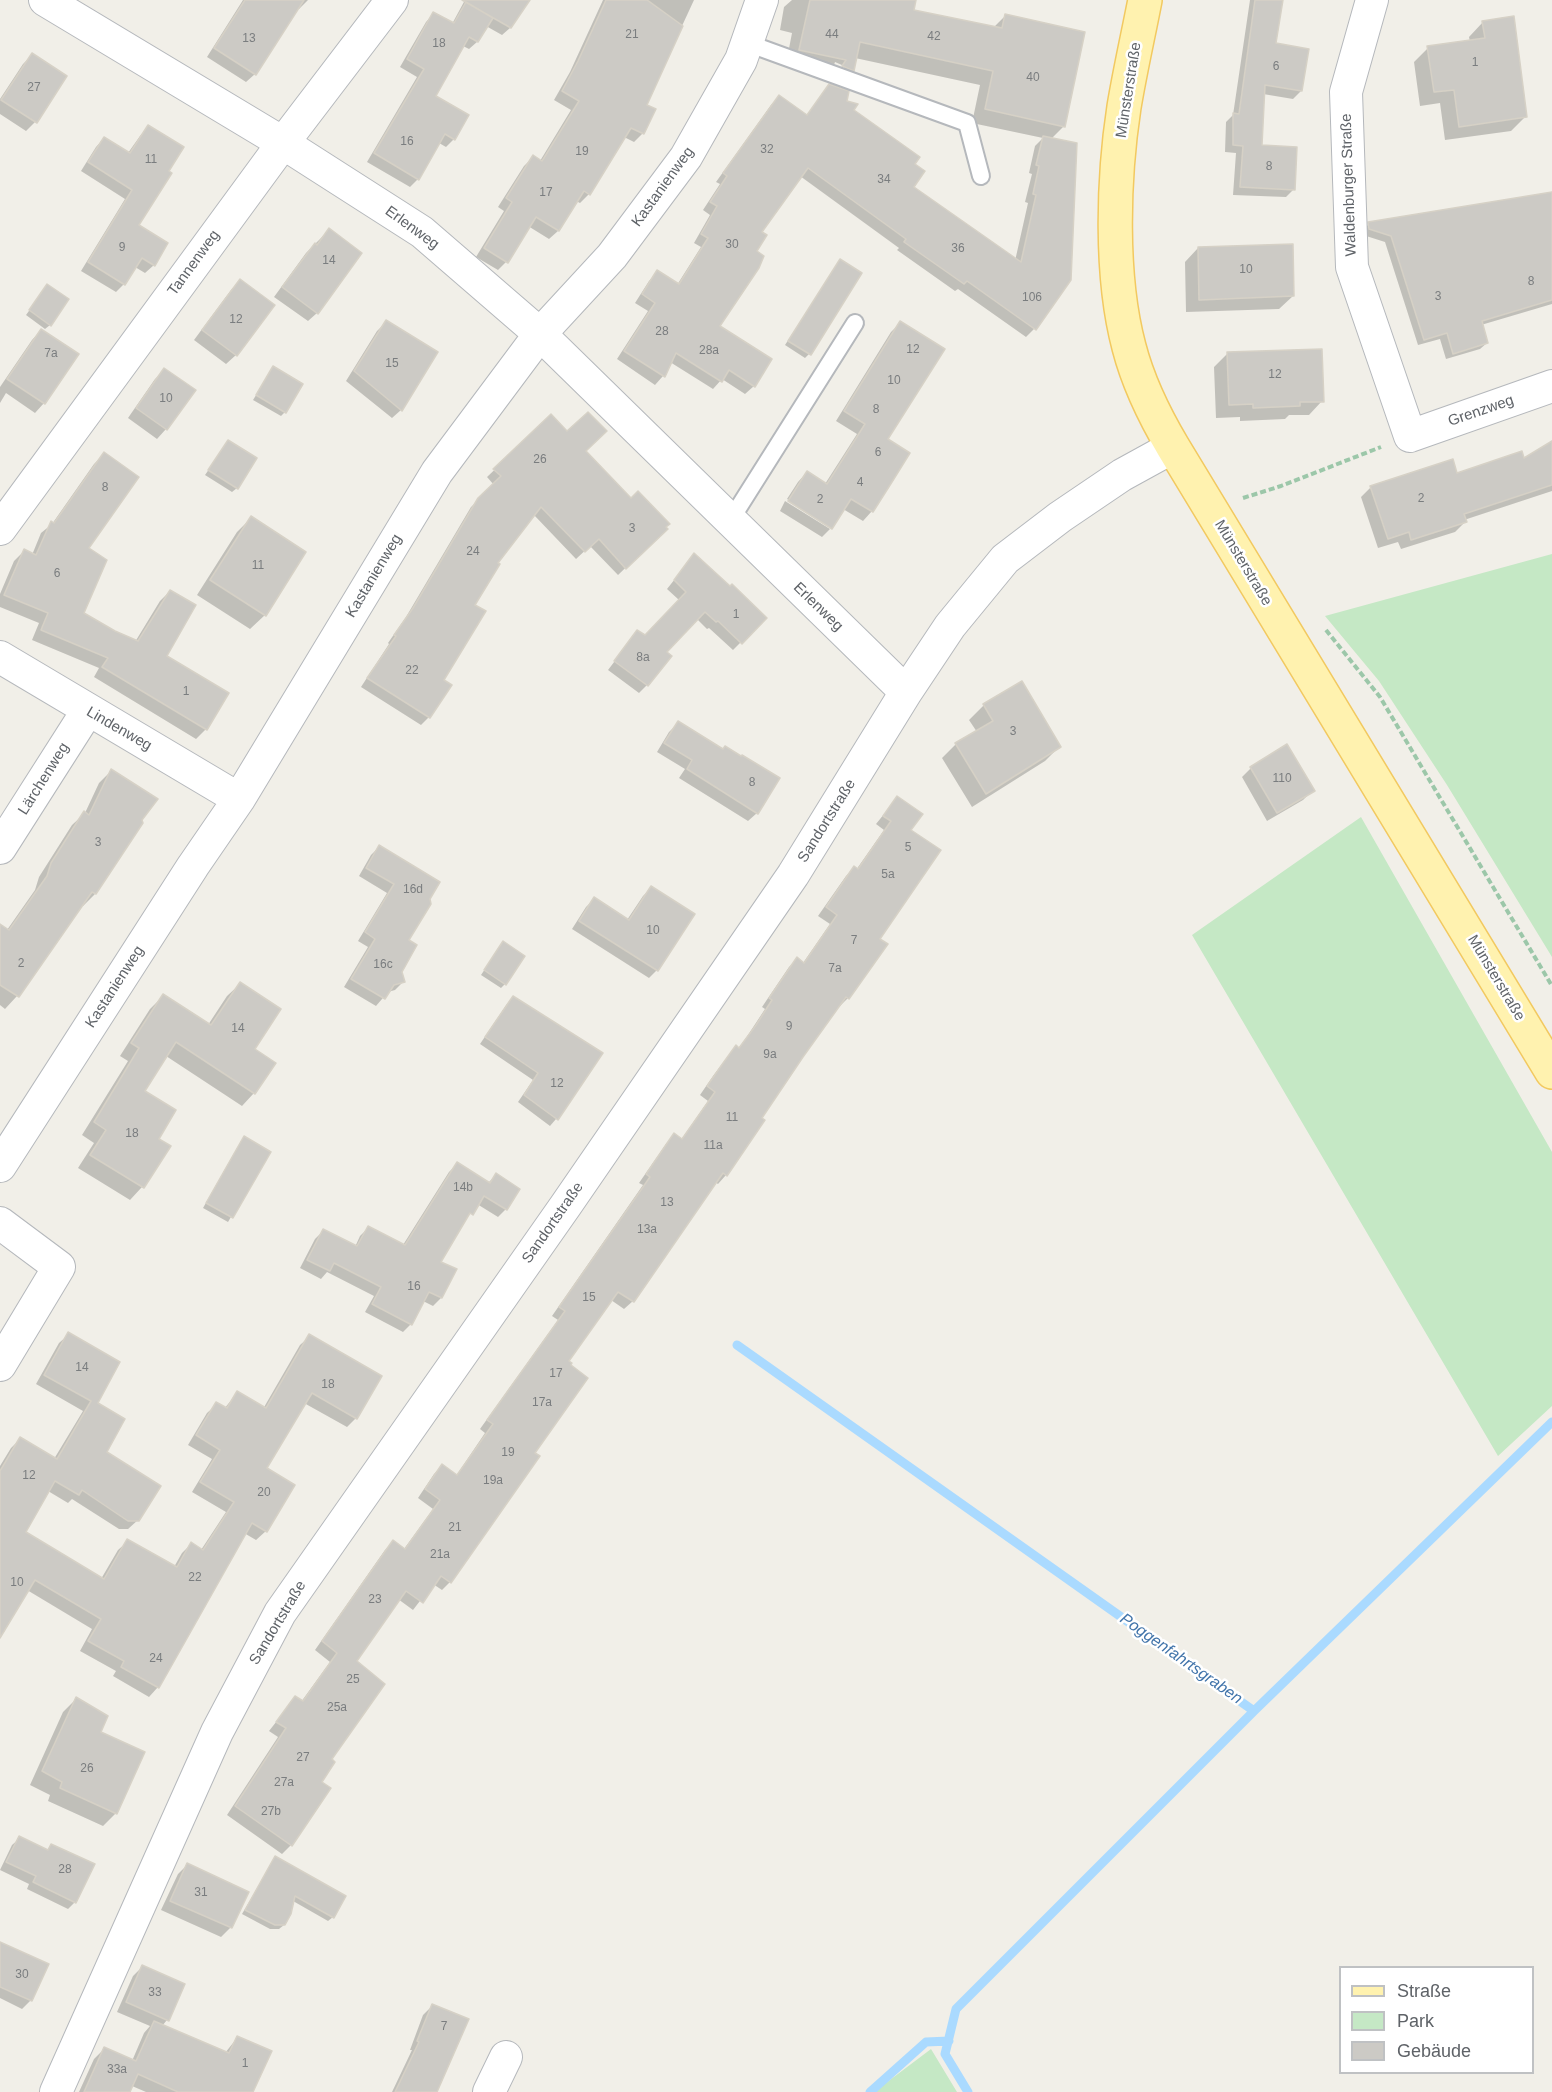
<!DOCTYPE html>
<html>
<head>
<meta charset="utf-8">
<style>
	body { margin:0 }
	#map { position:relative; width:1552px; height:2092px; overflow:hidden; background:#f1efe8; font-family:Helvetica,sans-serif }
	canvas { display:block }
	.legend { position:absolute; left:1339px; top:1966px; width:195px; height:108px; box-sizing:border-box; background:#fff; border:2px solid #bfc1c3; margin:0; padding:8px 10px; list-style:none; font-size:18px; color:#5f6368 }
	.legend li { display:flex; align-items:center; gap:12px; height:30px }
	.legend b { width:30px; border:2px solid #bfc1c3 }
</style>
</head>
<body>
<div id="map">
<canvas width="1552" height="2092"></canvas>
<ul class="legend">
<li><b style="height:8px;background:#fff2af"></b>Straße</li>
<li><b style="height:16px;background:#c5e8c5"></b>Park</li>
<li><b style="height:16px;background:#cccac5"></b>Gebäude</li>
</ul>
</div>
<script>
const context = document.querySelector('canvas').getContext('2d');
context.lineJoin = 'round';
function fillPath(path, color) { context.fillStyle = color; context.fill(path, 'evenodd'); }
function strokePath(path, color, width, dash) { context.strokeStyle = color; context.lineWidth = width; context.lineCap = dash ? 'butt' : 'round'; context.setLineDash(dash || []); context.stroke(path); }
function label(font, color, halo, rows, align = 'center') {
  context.font = font + ' Helvetica,sans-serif'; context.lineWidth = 5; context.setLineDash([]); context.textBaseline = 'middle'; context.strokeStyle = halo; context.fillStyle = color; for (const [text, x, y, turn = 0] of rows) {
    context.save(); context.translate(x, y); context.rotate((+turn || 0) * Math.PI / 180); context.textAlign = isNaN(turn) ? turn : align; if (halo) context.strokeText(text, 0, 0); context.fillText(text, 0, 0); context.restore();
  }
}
fillPath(new Path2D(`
	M1552,554v403l-105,-172 -68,-104 -54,-65z
	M1361,817l191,335v254l-54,50 -306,-521z
	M931,2049l26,43h-83z`), '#c5e8c5');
fillPath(new Path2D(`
	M243,0h65l-9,9 -2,-1 -42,66 -9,8 -39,-25z
	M465,0h47l11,7 -13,21 -8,7 -16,-9 -9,16 -8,7 -6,-3 -29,50 20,43 -8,8 -7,-4 -21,36 -8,8 -43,-25 50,-85 -17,-10 26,-45 7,-8 19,10z
	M603,0h91l-49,106 -2,27 -9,9 -10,-5 -35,57 -9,9 -4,-2 -18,30 -9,8 -21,-13 -22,36 -8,8 -22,-13 28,-46 -6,-4 26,-41 9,-9 7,4 31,-51 -17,-10 16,-28z
	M792,0h123l-3,11 81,17 12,-12 59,110 -13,13 -17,190 -8,8 -68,-48 -3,2 -58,-41 2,-2 -99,-72 -40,57 -6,19 -36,75 36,59 -9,8 -23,-15 -9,10 -43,-27 -7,14 -8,9 -38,-26 31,-48 -13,-8 14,-22 8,-9 20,13 24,-38 -7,-4 16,-28 -7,-5 17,-26 -4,-2 55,-77 8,-8 27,19 24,-30 21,24 62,54 -2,23 104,74 13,-58 -3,-1 7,-28 -3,-1 6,-27 8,-8 -71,-15 8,-38 -125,-27 -3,12 -14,14 -52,-20 6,-31 -12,-3 4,-23zM835,62l9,4v3l-10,-4z
	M1250,0h32l-8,44 27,47 -8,8 -30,-5 -2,53 33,42 -8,8 -53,-2 3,-42 -11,-1 1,-30 7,-7z
	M1483,22l42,95 -14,14 -66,9 -5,-37 -20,3 -6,-44 14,-14 42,-6 -1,-5z
	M32,55l3,67 -9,9 -26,-17v-15l23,-35z
	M148,127l-11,99 17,39 -9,8 -10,-6 -11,17 -8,8 -35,-21 44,-72 -44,-28 15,-24 8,-9 24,15 12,-17z
	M1552,193v111l-71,21 6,18 -7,6 -34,10 -6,-20 -22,6 -33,-103 -22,-7v-5l6,-6z
	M329,230l-12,83 -9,8 -34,-24 32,-44z
	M1198,248l95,48 -14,13 -93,3 -1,-50z
	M840,261l-31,93 -4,4 -20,-13z
	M240,281l-4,74 -10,9 -32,-24 37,-50z
	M47,286l3,39 -5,4 -19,-14z
	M386,322l15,88 -9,8 -46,-37 31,-50z
	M900,323l-14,117 22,14 -36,57 -9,10 -20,-12 -12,17 -44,-27 11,-17 9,-10 18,12 32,-50 -21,-13 55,-89z
	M41,330l3,73 -9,10 -29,-20 -6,10v-16l32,-47z
	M1227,354l95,47 -13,14h-20l-4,4 -45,2v-4l-24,1 -2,-51z
	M273,368l12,44 -4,4 -28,-16z
	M164,370l30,21 -28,38 -9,10 -29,-21 27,-39z
	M551,416l80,84 35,29 -48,46 -28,-29 -14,13 -42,-44 -38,48 -23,43 -31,74 8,5 -21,32 -8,8 -60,-38 28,-43 -1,-1 18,-26 65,-110 23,-22 -7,-8z
	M228,442l9,46 -5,4 -27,-17z
	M1552,443v48l-88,29 1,2 -10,10 -54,17 -3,-7 -20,6 -17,-51 10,-10 85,-12 67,-15z
	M104,454l-17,94 -5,65 32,19 21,10 25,-41 10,-10 -5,65 41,73 -10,10 -102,-62 5,-9 -67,-28 7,-17 -39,-16v-13l14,-33 10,-10 8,4 9,-22 11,-9 42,-60z
	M785,501l45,28 -8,8 -42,-26z
	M251,518l14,97 -15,14 -53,-34 40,-63z
	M694,555l71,63 -32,32 -24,-22 -2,1 -10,-10 -33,33 -17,33 -8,8 -31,-23 29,-38 7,5 35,-37 -12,-11z
	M1021,683l38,64 -14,14 -73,46 -30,-49 14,-14 21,-12 -8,-12 15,-15z
	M678,723l79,90 -9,8 -69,-43 6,-9 -28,-17 12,-20z
	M1251,768l62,22 -10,10 -36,21 -25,-44z
	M111,771l30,48 -46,75 -12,12 -2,-1 -64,91 -12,13 -5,-4v-65l35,-50 4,-13 33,-52 13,-12 14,-30z
	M897,798l12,32 -31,109 -30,59 -8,8 -2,-1 -78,113 3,3 -37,54 -8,9 -3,-2 -82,119 -9,8 -13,-9 -44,62 -34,91 -83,129 -8,8 -9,-6 -20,26 -15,-11 -43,63 -25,98 -10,22 8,6 -37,57 -9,9 -55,-39 51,-78 -9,-6 26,-33 6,4 29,-40 -15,-12 70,-100 8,-8 11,7 29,-40 -15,-11 16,-24 8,-8 14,10 29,-43 -5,-4 78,-109 -6,-4 91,-131 -4,-2 27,-39 8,-9 7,5 27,-39 -8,-6 13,-19 15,-20 8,-9 2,2 10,-14 17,-26 -3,-2 27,-40 8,-8 6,4 27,-39 -12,-8 28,-40 8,-8 2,2 28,-40 -8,-6z
	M379,847l59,35 -32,58 -6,31 3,11 -8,8 -7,2 -12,14 -32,-19 24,-40 -10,-6 29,-48 -28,-17 12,-21z
	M651,888l6,82 -8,8 -77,-49 14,-22 8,-8 33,21 16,-24z
	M499,948l6,36 -4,4 -20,-13z
	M240,984l13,66 1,43 -12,13 -76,-50 -23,36 14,47 12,8 -27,40 -12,13 -52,-32 16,-25 -12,-8 46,-74 -8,-5 30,-47 13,-13 45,29 19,-29z
	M514,997l87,57 -45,65 -6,7 -32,-24 15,-22 -53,-36 27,-40z
	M240,1143l29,10 -41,69 -25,-14z
	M457,1164l31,19 8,-8 10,34 -8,8 -21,-13 -14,18 -24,40 16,8 -14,28 -8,8 -10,-5 -12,23 -8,8 -38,-20 9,-16 -47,-24 -6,7 -21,-11 15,-29 8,-8 32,16 5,-11 8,-8 35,17 46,-73z
	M69,1334l27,69 9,50 33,67 -10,9h-9l-47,-30 -4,4 -20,-12 -24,42 77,46 17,-29 10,-9 46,26 8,-14 9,-9 10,6 25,-38 -34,-20 20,-33 -24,-14 19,-32 10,-9 7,5 13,-16 26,16 37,-64 10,-9 46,82 -9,9 -43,-24 -39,66 1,62 -10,9 -12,-7 -86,154 -9,10 -36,-21 3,-5 -36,-20 12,-22 -65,-39 -27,45v-169l11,-18 9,-9 34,20 29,-48 -47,-27 23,-41z
	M76,1699l23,34 17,80 -13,13 -55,-25 2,-6 -20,-10 33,-73z
	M20,1838l26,13 5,-6 24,57 -7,7 -41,-20 2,-5 -29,-14 12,-25z
	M275,1858l58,59 -5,4 -35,-20 -9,24 -5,4h-9l-28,-15z
	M187,1865l44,62 -10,10 -60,-27 17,-36z
	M0,1951l31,49 -9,9 -22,-11z
	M142,1967l41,18 -16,35 -5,6 63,27 12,-15 15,54h-106l-14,-6 -3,6h-50l15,-33 10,-10 28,12 12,-28 6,-7 -33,-14 16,-36z
	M432,2006l3,86h-43l20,-42h-2l13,-35z`), '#0003');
strokePath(new Path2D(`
	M737,1345l517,366 -298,298 -11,45 23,38
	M1254,1711l298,-289
	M870,2092l56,-50 23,-1`), '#aadaff', 9);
const building = new Path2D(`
	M245,0h59l-48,75 -42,-27z
	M462,0h68l-19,28z
	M606,0h41l36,26 -36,79 9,4 -12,25 -13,-6 -41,67 -6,-4 -25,40 -23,-14 -28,46 -24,-15 28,-46 -6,-4 27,-43 9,6 37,-60 -17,-10 16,-30z
	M810,0h106l-2,10 88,18 3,-14 80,18 -20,95 -80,-18 8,-38 -133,-29 -6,29 -12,-5 4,-6 -47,-10z
	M1255,0h28l-7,43 33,6 -7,42 -37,-6 -3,60 35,2 -2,43 -55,-3 3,-41 -10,-1v-32l6,1z
	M466,2l27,16 -15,24 -9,-5 -33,59 33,19 -14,25 -10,-6 -26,46 -45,-27 50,-84 -17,-10 26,-47 21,11z
	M1514,16l13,101 -68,10 -5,-37 -20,2 -7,-46 58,-8 -3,-17z
	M32,53l35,23 -30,47 -36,-23z
	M829,84l20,7 -2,10 11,3 -4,6 66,47 -5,7 10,7 -11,16 107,75 15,-67 -3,-1 6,-28 -3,-1 7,-29 34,7 -6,137 -35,50 -69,-49 -3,3 -60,-42 2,-3 -98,-71 -46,64 5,3 -10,16 7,5 -5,12 -39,58 52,33 -17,28 -26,-17 -7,12 -46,-29 -11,24 -41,-26 31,-48 -13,-9 15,-24 22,14 29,-46 -7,-4 16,-28 -7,-4 17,-26 -4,-3 56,-78 28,20z
	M148,125l36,22 -15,24 3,2 -33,52 29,18 -13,23 -13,-8 -17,27 -37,-23 44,-72 -44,-28 16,-25 26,16z
	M1552,192v108l-70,21 6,22 -35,11 -6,-21 -23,7 -33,-104 -22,-7 -1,-7z
	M329,228l33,25 -44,61 -36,-27 33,-44 2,2z
	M1293,244l1,52 -95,4 -1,-53z
	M840,259l22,14 -51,82 -23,-14z
	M240,279l35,26 -38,51 -35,-26z
	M47,284l22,15 -18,27 -22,-16z
	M386,320l52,32 -36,59 -48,-40z
	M900,321l45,28 -57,90 22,14 -18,29 -19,30 -22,-13 -19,30 -44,-28 19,-30 20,13 38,-60 -21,-13z
	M41,329l38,25 -34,50 -38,-25z
	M1322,349l2,53h-24v4l-47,2v-4l-24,1 -2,-53z
	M273,366l30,18 -17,29 -30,-18z
	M164,368l32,22 -29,40 -31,-22z
	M588,412l19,19 -21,20 45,47 7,-7 32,33 -4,3 2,2 -42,40 -27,-30 -14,13 -44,-45 -43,56 2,1 -25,41 11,6 -42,69 8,5 -22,33 -63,-40 29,-42 -2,-1 19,-27 65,-110 23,-22 -8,-7 58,-55 16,17z
	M228,440l29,18 -19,31 -30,-19z
	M1552,441v44l-88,29 3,8 -56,18 -2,-8 -21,7 -18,-53 83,-27 4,14 65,-22 2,7z
	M104,452l35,25 -50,71 18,12 -23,53 31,18 23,10 32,-51 26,15 -29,51 62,37 -22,37 -105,-63 6,-9 -67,-28 7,-17 -44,-18 20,-46 12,6 15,-34 3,2z
	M251,516l55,36 -40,64 -56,-36z
	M694,553l36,33 2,-2 35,34 -25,26 -24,-23 -2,1 -11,-10 -38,40 5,4 -24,30 -34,-25 23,-31 8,5 41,-43 -12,-12z
	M1022,681l39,66 -75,47 -31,-51 38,-22 -10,-17z
	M678,721l45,28 2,-3 16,10 1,-1 38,23 -22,36 -71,-45 5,-9 -28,-17z
	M1287,744l28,47 -38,22 -27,-46z
	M111,769l47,30 -16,21 1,3 -47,71 -4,-2 -73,105 -19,-12v-61l9,6 38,-54 4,-13 33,-52 5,4z
	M897,796l26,18 -12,16 30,20 -61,89 8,5 -39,55 -3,-2 -43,60 -41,61 3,2 -38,56 -4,-3 -89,129 -16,-10 -49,69 3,2 -1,2 17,13 -53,75 5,3 -89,127 -10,-7 -18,27 -17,-12 -49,70 28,23 -53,75 3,3 -13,20 9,6 -39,58 -57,-40 51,-78 -10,-6 19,-26 8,5 34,-48 -15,-12 71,-101 12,9 35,-49 -15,-11 17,-25 15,11 36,-51 -6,-4 78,-109 -6,-4 91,-130 -4,-3 28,-41 8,6 33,-47 -8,-6 14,-20 15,-21 3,3 17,-23 16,-25 -3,-2 28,-41 7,6 33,-48 -11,-8 28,-41 4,3 33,-48 -8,-5z
	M379,845l61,37 -10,17 1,5 -22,36 8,5 -15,27 3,10 -11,3 -9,14 -34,-20 24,-40 -10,-7 29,-48 -28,-16z
	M651,886l44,28 -37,57 -79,-50 15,-24 35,23z
	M503,941l22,15 -19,29 -22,-15z
	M240,982l41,27 -26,40 21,14 -21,31 -79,-52 -31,49 31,19 -17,29 12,7 -27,42 -54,-33 16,-25 -12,-8 45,-74 -8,-5 32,-49 48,31z
	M513,996l90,57 -45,67 -34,-25 14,-22 -53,-36z
	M244,1136l27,16 -38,66 -27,-15z
	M457,1162l33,21 6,-10 24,16 -13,21 -23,-14 -11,19 -3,-2 -29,49 16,7 -15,29 -13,-6 -17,33 -40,-21 9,-17 -47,-24 -4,8 -23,-11 16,-31 34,17 11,-20 37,19z
	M68,1332l52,30 -22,41 27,16 -18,33 54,34 -22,35h-11l-46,-31 -3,5 -24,-14 -29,51 78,47 23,-40 50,28 14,-25 12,8 31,-48 -34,-20 20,-32 -24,-15 20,-33 11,6 10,-17 29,17 43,-74 73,42 -25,43 -45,-26 -45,75 28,17 -28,47 -15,-9 -93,165 -38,-21 3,-6 -36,-20 13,-22 -66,-39 -35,58v-167l20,-34 37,22 34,-58 -47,-26z
	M76,1697l32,19 -7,16 44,20 -28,62 -57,-26 2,-6 -20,-11z
	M19,1836l29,14 3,-6 44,20 -19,39 -43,-21 3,-6 -30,-14z
	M275,1856l71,40 -12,22 -39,-22 -4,18 -6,11h-10l-30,-15z
	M187,1863l62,29 -17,36 -62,-27z
	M0,1942l49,22 -17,37 -32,-14z
	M142,1965l43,19 -16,37 -43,-19z
	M432,2004l37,15 -32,73h-42l24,-50 -2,-1z
	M154,2021l75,32 8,-17 35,15 -19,41h-75l-40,-18 -8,18h-46l20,-45 32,14z`);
fillPath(building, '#cccac5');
strokePath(building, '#d6d1c6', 1.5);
const service = new Path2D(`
	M747,43l220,80 14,53
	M730,521l125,-198`);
const minor = new Path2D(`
	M45,0l238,143 139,89 118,102 366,358
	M1372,0l-26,92 6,175 58,169 142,-50
	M0,529l283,-386 109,-143
	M0,657l239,142
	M0,848l88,-138
	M0,1166l193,-300 46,-67 198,-327 103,-138 72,-78 74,-99 55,-97 21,-60
	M0,1223l59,44 -59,98
	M56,2092l161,-360 63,-119 286,-408 227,-330 113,-183 44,-66 55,-67 55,-42 62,-42 51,-28
	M489,2092l17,-35`);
const primary = new Path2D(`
	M1145,0c-7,36 -15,71 -21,107 -11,72 -14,169 5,240 9,35 25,68 44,100l379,625`);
strokePath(service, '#b5b8bc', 20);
strokePath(minor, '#b5b8bc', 34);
strokePath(primary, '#f2c960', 36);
strokePath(new Path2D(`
	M1243,498l38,-12 100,-39
	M1326,630l54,67 172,289`), '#9cc7a9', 4, [6, 3]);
strokePath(service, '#fff', 16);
strokePath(minor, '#fff', 32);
strokePath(primary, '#fff2af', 33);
label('12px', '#7a7d7f', null, [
	["21",632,35],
	["44",832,35],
	["42",934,37],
	["13",249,39],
	["18",439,44],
	["1",1475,63],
	["6",1276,67],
	["40",1033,78],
	["27",34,88],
	["16",407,142],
	["32",767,150],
	["19",582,152],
	["11",151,160],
	["8",1269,167],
	["34",884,180],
	["17",546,193],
	["30",732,245],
	["9",122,248],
	["36",958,249],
	["14",329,261],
	["10",1246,270],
	["8",1531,282],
	["3",1438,297],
	["106",1032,298],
	["12",236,320],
	["28",662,332],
	["12",913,350],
	["28a",709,351],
	["7a",51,354],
	["15",392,364],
	["12",1275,375],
	["10",894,381],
	["10",166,399],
	["8",876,410],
	["6",878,453],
	["26",540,460],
	["4",860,483],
	["8",105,488],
	["2",1421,499],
	["2",820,500],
	["3",632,529],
	["24",473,552],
	["11",258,566],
	["6",57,574],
	["1",736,615],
	["8a",643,658],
	["22",412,671],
	["1",186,692],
	["3",1013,732],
	["110",1282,779],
	["8",752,783],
	["3",98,843],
	["5",908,848],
	["5a",888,875],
	["16d",413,890],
	["10",653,931],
	["7",854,941],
	["2",21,964],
	["16c",383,965],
	["7a",835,969],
	["9",789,1027],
	["14",238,1029],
	["9a",770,1055],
	["12",557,1084],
	["11",732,1118],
	["18",132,1134],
	["11a",713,1146],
	["14b",463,1188],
	["13",667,1203],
	["13a",647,1230],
	["16",414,1287],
	["15",589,1298],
	["14",82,1368],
	["17",556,1374],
	["18",328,1385],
	["17a",542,1403],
	["19",508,1453],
	["12",29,1476],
	["19a",493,1481],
	["20",264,1493],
	["21",455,1528],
	["21a",440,1555],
	["22",195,1578],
	["10",17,1583],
	["23",375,1600],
	["24",156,1659],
	["25",353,1680],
	["25a",337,1708],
	["27",303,1758],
	["26",87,1769],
	["27a",284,1783],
	["27b",271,1812],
	["28",65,1870],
	["31",201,1893],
	["30",22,1975],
	["33",155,1993],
	["7",444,2027],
	["1",245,2064],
	["33a",117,2070]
]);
label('15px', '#5f6368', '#fff', [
	["Münsterstraße",1129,90,-81],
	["Waldenburger Straße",1349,185,-92],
	["Kastanienweg",663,187,-54],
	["Erlenweg",412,228,36],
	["Tannenweg",194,263,-54],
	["Grenzweg",1481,411,-19],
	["Münsterstraße",1243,563,59],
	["Kastanienweg",374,576,-59],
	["Erlenweg",818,607,44],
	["Lindenweg",119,729,30],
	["Lärchenweg",44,779,-58],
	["Sandortstraße",827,821,-58],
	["Münsterstraße",1496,978,59],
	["Kastanienweg",115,987,-57],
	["Sandortstraße",553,1223,-55],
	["Sandortstraße",278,1623,-59]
]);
label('italic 16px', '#4174aa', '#fff', [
	["Poggenfahrtsgraben",1181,1659,35]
]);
</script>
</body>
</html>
